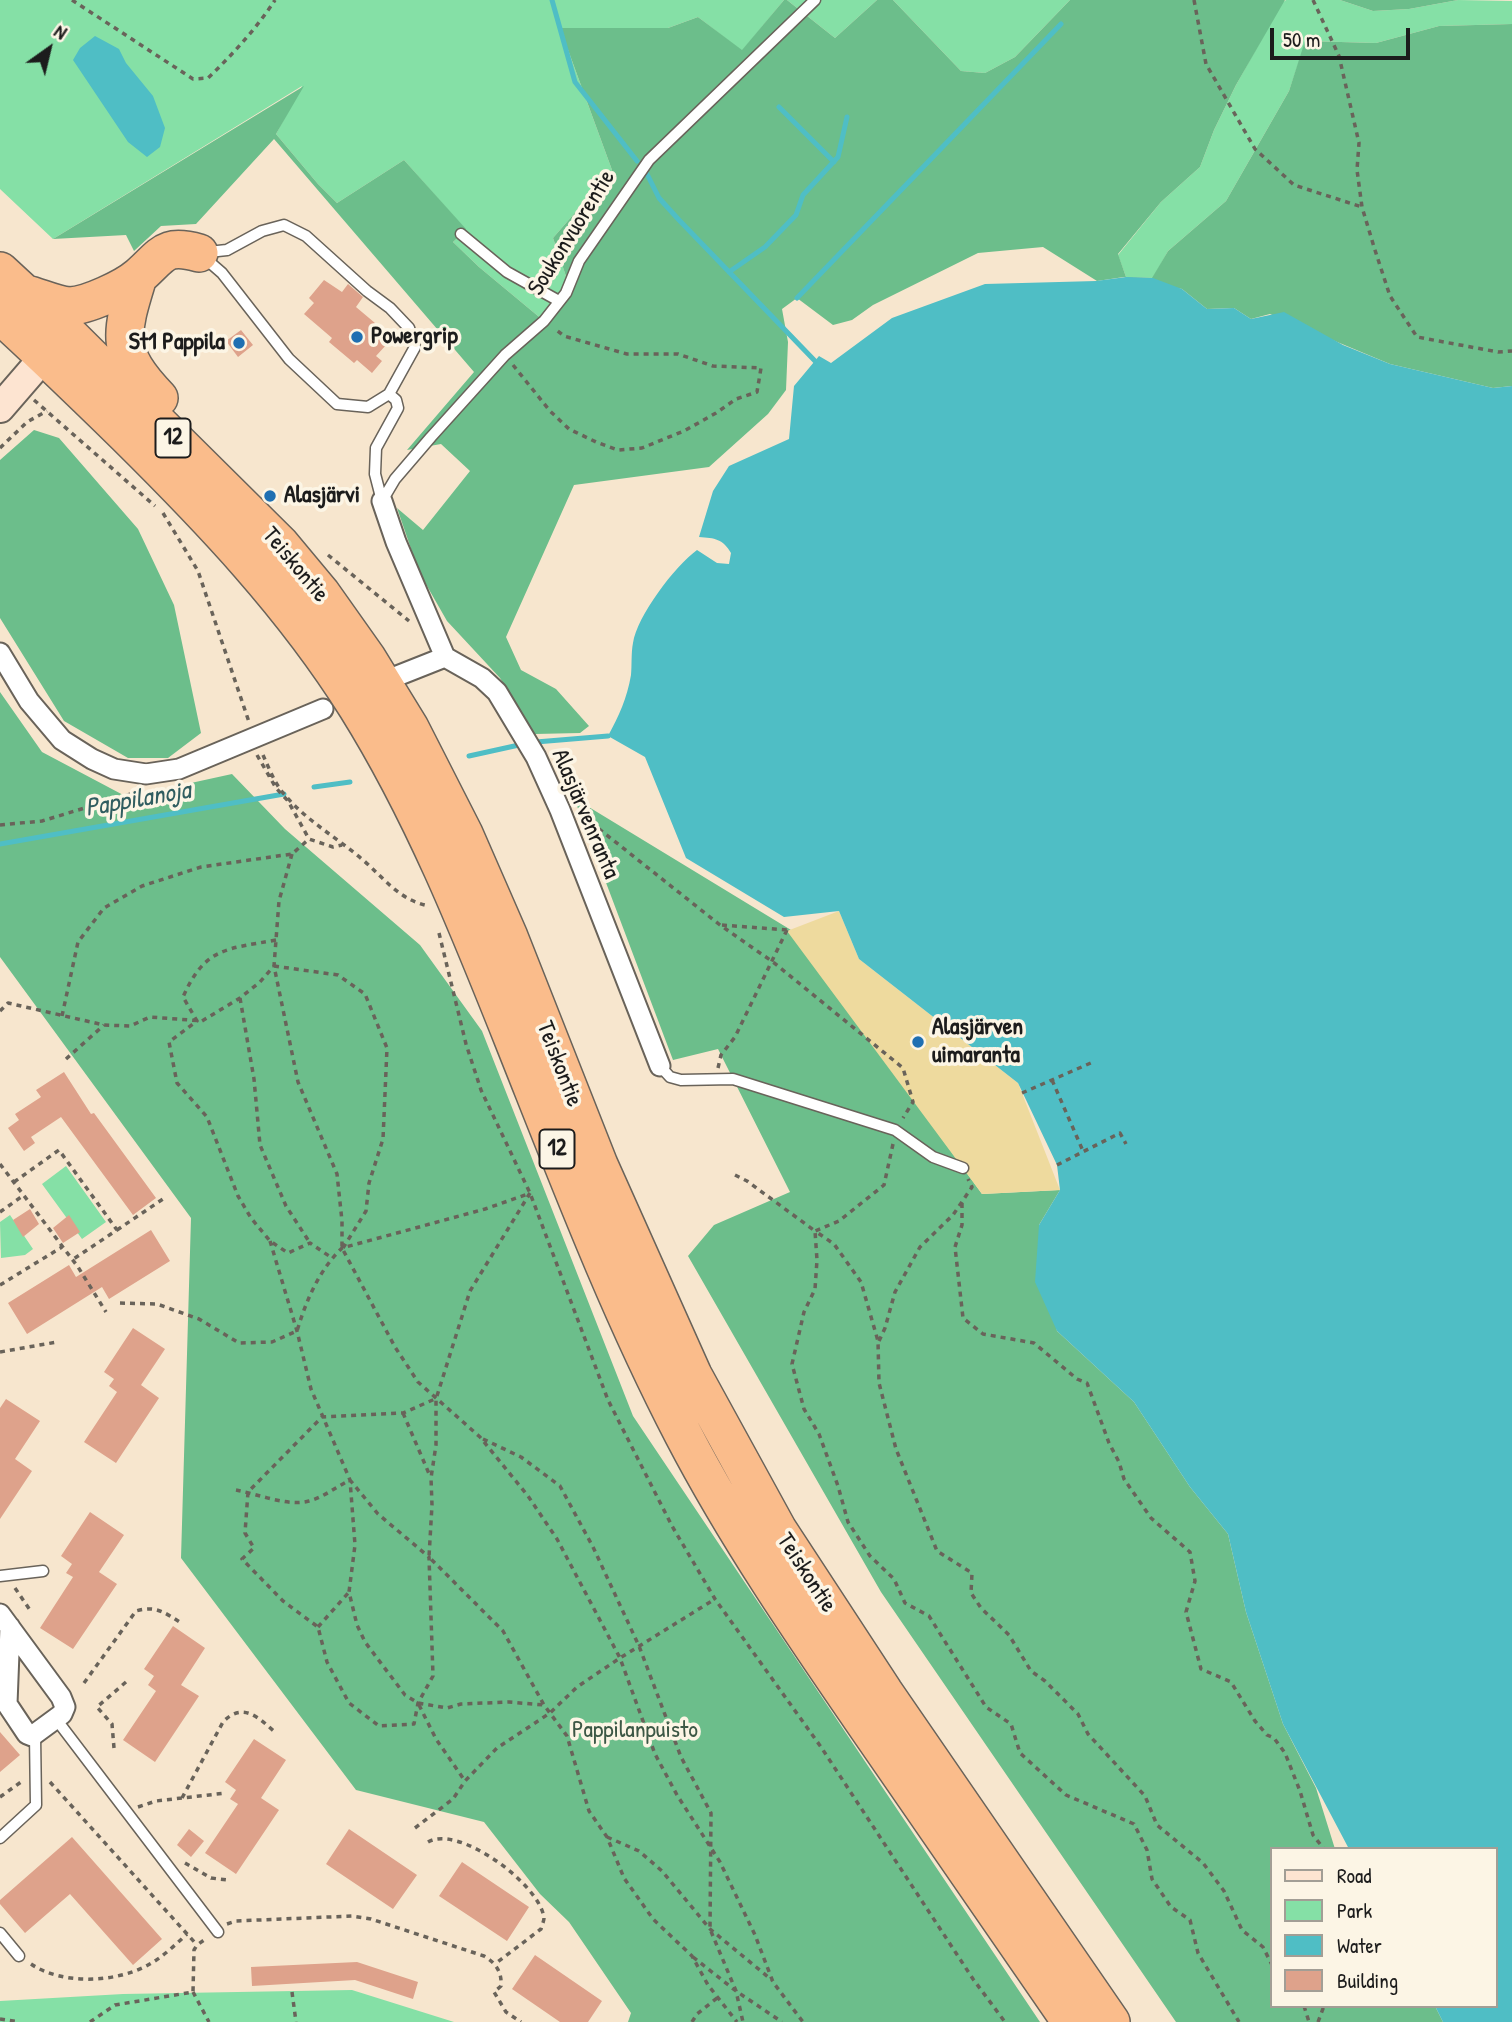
<!DOCTYPE html>
<html>
<head>
<meta charset="utf-8">
<style>
	body { margin:0 }
	#map { position:relative; width:1512px; height:2022px; overflow:hidden; background:#f7e6ce; font-family:"Patrick Hand",sans-serif }
	canvas { display:block }
	.legend { position:absolute; left:1270px; top:1847px; width:228px; height:161px; box-sizing:border-box; background:#fcf5e5; border:2px solid #a29e95; margin:0; padding:9px 12px; list-style:none; font-size:21px; color:#1c1c1c }
	.legend li { display:flex; align-items:center; gap:14px; height:35px }
	.legend b { width:35px; border:2px solid #a29e95 }
	.north { position:absolute; left:14px; top:14px; width:70px; height:70px; -webkit-text-stroke:5px #fcf5e5; paint-order:stroke; rotate:34deg; font-size:19px; font-weight:700; line-height:28px; text-align:center; color:#1c1c1c }
	.north::after { content:''; display:block; margin:auto; width:24px; height:32px; background:#1c1c1c; clip-path:polygon(50% 0,100% 100%,50% 72%,0 100%) }
	.scale { position:absolute; left:1270px; top:28px; width:140px; height:32px; box-sizing:border-box; border:4px solid #1c1c1c; border-top:0; padding-left:9px; font-size:21px; line-height:24px; white-space:nowrap; color:#1c1c1c; -webkit-text-stroke:5px #fcf5e5; paint-order:stroke }
</style>
</head>
<body>
<div id="map">
<canvas width="1512" height="2022"></canvas>
<ul class="legend">
<li><b style="height:9px;background:#fde4d1"></b>Road</li>
<li><b style="height:19px;background:#85e0a6"></b>Park</li>
<li><b style="height:19px;background:#4fbec5"></b>Water</li>
<li><b style="height:19px;background:#dea28b"></b>Building</li>
</ul>
<div class="north">N</div>
<div class="scale">50 m</div>
</div>
<script>
const context = document.querySelector('canvas').getContext('2d');
context.lineJoin = 'round';
function fillPath(path, color) { context.fillStyle = color; context.fill(path, 'evenodd'); }
function strokePath(path, color, width, dash) { context.strokeStyle = color; context.lineWidth = width; context.lineCap = dash ? 'butt' : 'round'; context.setLineDash(dash || []); context.stroke(path); }
function label(font, color, halo, rows, align = 'center') {
  context.font = font + ' "Patrick Hand",sans-serif'; context.lineWidth = 7; context.setLineDash([]); context.textBaseline = 'middle'; context.strokeStyle = halo; context.fillStyle = color; for (const [text, x, y, turn = 0] of rows) {
    context.save(); context.translate(x, y); context.rotate((+turn || 0) * Math.PI / 180); context.textAlign = isNaN(turn) ? turn : align; if (halo) context.strokeText(text, 0, 0); context.fillText(text, 0, 0); context.restore();
  }
}
fillPath(new Path2D(`
	M0,0h784l-42,51 -44,-34 -30,11h-108l52,142 -59,68 16,47 -25,36 -65,-54 -26,-25 12,-13 -61,-69 -67,43 -19,-19 -42,-50 26,-48 -249,153 -53,-50z
	M787,0h90l-42,38z
	M893,0h177l-55,57 -30,16 -24,-2z
	M1286,0h54l33,11 36,-2 49,-9 54,1v23l-73,2 -63,17 -70,-2 -17,50 -63,110 -58,50 -15,27 -27,-1 -8,-22 43,-53 39,-35 14,-37 22,-45 46,-82z
	M66,1166l40,56 -24,17 -40,-55z
	M10,1215l23,34 -8,6 -24,3 -1,-36z
	M352,1990l102,32h-454v-21l123,-7z`), '#85e0a6');
fillPath(new Path2D(`
	M784,0h3l48,38 42,-38h16l68,71 24,2 30,-16 55,-57h215l-49,85 -22,45 -14,37 -39,35 -43,52 8,23 26,1 16,-27 58,-50 63,-110 16,-50 71,2 63,-17 73,-2v362l-19,2 -103,-24 -120,-50 -19,5 -17,-11 -27,1 -25,-20 -58,-12 -27,4 -54,-34 -65,6 -105,52 -21,15 -19,5 -36,-27 -15,11 6,33 -2,48 -18,24 -59,53 -135,18 -68,152 15,33 35,19 33,37 -9,7 -45,1 -35,-56 -53,-57 -28,-49 -22,-64 26,22 47,-59 -29,-27 -34,6 67,-78 -200,-233 -78,85 -35,2 -27,25 -8,-16 -73,4 251,-153 -28,48 42,50 19,19 67,-43 62,69 -13,13 26,25 65,54 25,-36 -16,-47 59,-68 -52,-142h108l30,-11 44,33z
	M1340,0h118l-49,9 -36,2z
	M34,430l25,8 79,91 36,76 27,128 -33,25h-40l-64,-37 -64,-103v-158z
	M0,692l42,60 85,45 105,-23 53,55 135,116 62,86 151,385 407,606h-412l3,-9 -62,-91 -29,-28 -56,-72 -128,-32 -175,-232 10,-340 -191,-261z
	M574,798l217,132 191,264 78,-4 -21,35 18,106 77,71 56,85 38,47 18,78 37,112 33,64 19,61h-63v157h163l8,16h-267l-295,-430 -193,-336 26,-31 76,-33 -72,-143 -45,11z`), '#6cbe8b');
fillPath(new Path2D(`
	M839,911l20,48 159,124 42,107 -78,4 -195,-263z`), '#eeda9e');
fillPath(new Path2D(`
	M95,36l24,13 7,14 27,33 12,32 -5,19 -13,10 -19,-15 -55,-82 7,-12z
	M1126,277l27,1 29,11 25,20 27,-1 17,11 33,-7 59,33 47,19 103,24 19,-2v1636h-69l-8,-16h61v-157h-147l-66,-125 -37,-112 -18,-78 -38,-47 -56,-85 -77,-71 -22,-49 4,-57 21,-35 -3,-25 -39,-82 -159,-124 -20,-48 -55,6 -98,-59 -41,-101 -37,-21c11,-20 19,-38 23,-61 1,-10 0,-22 2,-32 4,-27 42,-77 64,-93l20,13 12,1 2,-11c-8,-14 -16,-15 -32,-16l14,-46 16,-25 60,-27 5,-53 25,-30 12,7 61,-45 93,-34 111,-3z`), '#4fbec5');
strokePath(new Path2D(`
	M552,0l23,82 62,79
	M779,107l55,55
	M647,174l12,24 20,22 136,141
	M729,272l36,-25 31,-32 7,-20 35,-38 9,-40
	M797,298l264,-274
	M536,742l72,-6
	M469,756l50,-11
	M314,787l36,-5
	M0,844l284,-50`), '#4fbec5', 5);
fillPath(new Path2D(`
	M324,280l18,12 6,-8 15,13 -7,10 32,27 -5,6 4,4 -11,12 6,5 -10,12 -15,-13 -3,3 -25,-21 3,-4 -28,-24 10,-11 -5,-5z
	M241,330l12,15 -15,12 -12,-16z
	M64,1072l27,42 3,-1 62,85 -23,17 -72,-98 -30,20 4,6 -11,8 -16,-23 11,-8 -4,-6 26,-17 -5,-7z
	M30,1209l9,15 -16,13 -10,-17z
	M69,1215l11,17 -17,11 -10,-15z
	M151,1230l19,31 -61,38 -7,-12 -75,47 -19,-31 61,-38 7,12z
	M133,1328l32,21 -24,36 18,13 -43,65 -32,-21 33,-50 -8,-6 5,-7 -10,-7z
	M6,1399l34,22 -25,38 17,12 -32,48v-111z
	M90,1512l34,23 -25,37 18,12 -44,65 -33,-21 33,-51 -7,-4 6,-9 -11,-8z
	M173,1626l32,22 -24,37 18,11 -44,66 -32,-22 33,-49 -8,-6 6,-9 -10,-7z
	M0,1732l20,23 -20,17z
	M254,1739l32,21 -25,38 18,12 -43,64 -31,-21 33,-49 -8,-5 6,-9 -11,-8z
	M189,1829l15,12 -13,16 -14,-12z
	M349,1829l68,46 -24,34 -67,-45z
	M72,1837l90,102 -29,26 -63,-71 -45,39 -25,-29v-4z
	M462,1862l67,45 -22,34 -68,-45z
	M535,1955l67,46 -14,21h-28l-48,-33z
	M357,1962l61,20 -5,17 -58,-19 -103,6 -1,-19z`), '#dea28b');
const lane = new Path2D(`
	M284,225l22,11 61,55 23,17 19,20 6,19 -26,47 -21,13 -31,-3 -48,-45 -67,-86 -23,-20 28,-3 35,-19z
	M461,234l46,38 52,29
	M382,501l13,-22 36,-42 74,-82 39,-34 22,-28 13,-32 70,-101 166,-160
	M382,501l-7,-27 1,-26 22,-40 -2,-8 -7,-6
	M660,1066l10,11 11,3 52,-1 162,51 38,27 30,11
	M0,1576l43,-5
	M56,1719l162,213
	M0,1838l36,-33 -1,-70
	M0,1933l19,23`);
const street = new Path2D(`
	M382,501l14,41 49,115
	M0,653l29,48 33,39 30,19 22,10 32,5 33,-5 144,-60
	M397,676l48,-19 37,21 15,14 39,65 24,53 100,256
	M0,1614l61,83 4,10 -3,7 -30,22 -5,-2 -20,-30 3,-77`);
const secondary = new Path2D(`
	M0,408l57,-66`);
const highway = new Path2D(`
	M0,271l66,61 215,213 40,48 46,65 43,70 54,106 45,103 90,228 94,210 85,155 106,162 227,330
	M138,277c-18,58 -23,75 21,121
	M26,294c13,3 29,11 43,12 18,0 56,-18 70,-30 24,-21 25,-33 60,-23
	M0,315c43,39 84,79 126,120 85,84 167,170 231,272 65,104 111,219 156,332 53,133 104,268 170,395 53,102 119,198 185,294 67,98 135,196 203,294`);
strokePath(lane, '#69635a', 13);
strokePath(street, '#69635a', 23);
strokePath(secondary, '#69635a', 32);
strokePath(highway, '#69635a', 40);
strokePath(new Path2D(`
	M72,0l121,79 15,-1c25,-24 48,-49 67,-78
	M1194,0l12,64 49,85 39,36 68,22
	M1313,0l26,56 20,87 -2,27 5,37 12,40 16,49 27,41 81,15 14,-1
	M513,365l37,46 19,18 27,13 22,8 24,-2 42,-17 32,-18 20,-14 21,-7 4,-24 -48,-2 -35,-12h-51l-63,-18 -9,-7
	M34,400l121,106
	M0,448l27,-26 20,-11
	M163,513l35,58 51,151
	M328,555l81,66
	M257,755l19,33 12,13 21,38
	M263,755c5,11 10,24 17,34 23,30 55,47 83,71 22,19 36,40 66,46
	M582,818l7,3 131,104 53,37 130,106 10,34 -10,16
	M0,825l42,-4 95,-29
	M292,854l-13,47 -5,65 24,116 39,92 5,47v27l53,99 23,35 62,55 48,59 29,43 63,119 35,96 22,41 43,67 35,73 18,47 30,40
	M722,925l65,5
	M439,933l27,111 15,46 49,103 78,207 64,126 43,73 106,148 152,232 32,43
	M276,940c-49,9 -71,7 -93,57l14,24 -28,21 8,41 30,34 31,79 13,22 19,23 18,12 22,-10 22,15
	M274,966l64,9 27,19 22,54 -4,91 -14,44 -3,28 -23,37
	M240,998l14,81 6,66 26,61 24,37
	M0,1011l8,-8 96,22 26,1 20,-9 52,4 38,-23 20,-16 14,-16
	M62,1016l16,-74 26,-34 38,-22 59,-19 91,-13 17,-15 24,8 9,-2
	M66,1059l38,-34
	M718,1068l3,-13 14,-18 52,-107
	M1052,1080l31,71
	M1022,1093l71,-31
	M893,1144l-9,41 -45,36 -24,10 19,13 27,38 17,59 1,42 17,66 41,102 35,22 -1,20 10,15 28,27 22,36 14,10 33,33 10,20 57,62 12,29 46,38 21,28 18,39 21,17 9,18
	M0,1164l78,103 28,45
	M1057,1165l63,-32 6,11
	M735,1175l12,6 68,50 2,29 -2,29 -11,23 -12,52 12,45 15,25 19,52 10,36 22,34 24,23 11,24 24,13 57,91 25,17 9,29 46,42 68,29 13,26 5,29 19,28 19,13 8,33 41,69
	M14,1182l45,-32 58,80 -45,30
	M530,1193l-60,98 -34,108v46l-5,33 1,27 -3,52 74,74 41,74 23,31 22,75 18,26 17,41 29,41 39,37 16,29 29,37
	M962,1203v22l-7,22 8,71 20,16 51,9 43,36 10,4 22,60 10,19 5,17 27,39 39,34 5,29 -9,31 15,57 30,13 24,39 12,14 7,3 11,15 15,38 13,44 11,14
	M0,1212l24,-17
	M117,1230l49,-33
	M270,1241l27,90 14,58 39,91 5,65 -6,47 8,33 8,17 40,53 13,8 29,5 14,-4 48,-2 35,3
	M0,1285l62,-38
	M120,1303l37,1 42,15 40,24 33,-1 25,-11c9,-30 22,-61 45,-83l143,-39 43,-15
	M879,1341l6,-13 10,-36 25,-45 33,-32 19,-28 -4,-8
	M0,1352l57,-10
	M403,1413l27,63
	M483,1439l38,18 39,29 33,61 46,99 42,111 30,56 -1,116 26,62 7,31
	M236,1490c22,4 52,17 73,11 15,-4 27,-14 41,-21l28,34 51,43 4,119 -15,27 -4,21 -35,2 -30,-23 -22,-41 -9,-35 -35,-26 -41,-42 12,-11 -9,-15 3,-41 74,-75 81,-4 32,-14
	M15,1588l15,22
	M318,1627l31,-35
	M84,1683l52,-72c21,-6 29,2 47,13
	M419,1705l17,34 29,42
	M114,1748l-2,-24 -15,-17 29,-25
	M50,1782l147,163
	M0,1797l21,-15
	M182,1798l41,-76c20,-21 36,-4 53,11
	M138,1807l18,-6 70,-8
	M415,1828l38,-29 12,-18 32,-33 53,-35 27,-26 43,-29 95,-59
	M607,1837l32,14 23,20 48,58 63,52
	M428,1842c30,-18 112,42 116,76 0,3 -2,7 -3,11l-46,35
	M185,1863l26,15 16,2
	M227,1924l9,-3 116,-5 19,3 113,37c12,7 18,16 17,30l-7,6 12,20 15,10
	M693,1957l43,34 46,31
	M31,1964c31,21 84,19 117,1 15,-8 27,-20 39,-31
	M193,1992l16,30
	M292,1992l4,30
	M1304,2006l5,16
	M0,2019l19,3
	M90,2022l25,-17 78,-13 1,-42 3,-5 10,-7
	M692,2022l5,-8 20,-16
	M1318,2022l6,-16`), '#69635a', 3.5, [5, 5]);
strokePath(lane, '#fff', 10);
strokePath(street, '#fff', 19);
strokePath(secondary, '#fde4d1', 28);
strokePath(highway, '#fabc8b', 37);
for (const [x, y, r, color] of [
	[357,337,7,"#1f6fb2"],
	[239,343,7,"#1f6fb2"],
	[270,496,7,"#1f6fb2"],
	[918,1042,7,"#1f6fb2"]
]) { const dot = new Path2D(); dot.arc(x, y, r, 0, 2 * Math.PI); context.fillStyle = color; context.fill(dot); strokePath(dot, '#fcf5e5', 2.5); }
for (const [x, y, w] of [
	[173,438,35],
	[557,1149,35]
]) { const box = new Path2D(); box.roundRect(x - w / 2, y - 19.5, w, 39, 5); context.fillStyle = '#fcf5e5'; context.fill(box); strokePath(box, '#1c1c1c', 2); }
label('bold 23px', '#1c1c1c', null, [
	["12",173,438],
	["12",557,1149]
]);
label('24px', '#1c1c1c', '#fcf5e5', [
	["Soukonvuorentie",572,233,-58],
	["Teiskontie",295,565,50],
	["Alasjärvenranta",585,814,67],
	["Teiskontie",559,1064,69],
	["Teiskontie",806,1573,57]
]);
label('bold 24px', '#1c1c1c', '#fcf5e5', [
	["Powergrip",371,337],
	["St1 Pappila",225,343,"right"],
	["Alasjärvi",284,496],
	["Alasjärven",932,1028],
	["uimaranta",932,1056]
], 'left');
label('24px', '#3c5745', '#fcf5e5', [
	["Pappilanpuisto",635,1731]
]);
label('italic 26px', '#305d60', '#fcf5e5', [
	["Pappilanoja",138,800,-10]
]);
</script>
</body>
</html>
